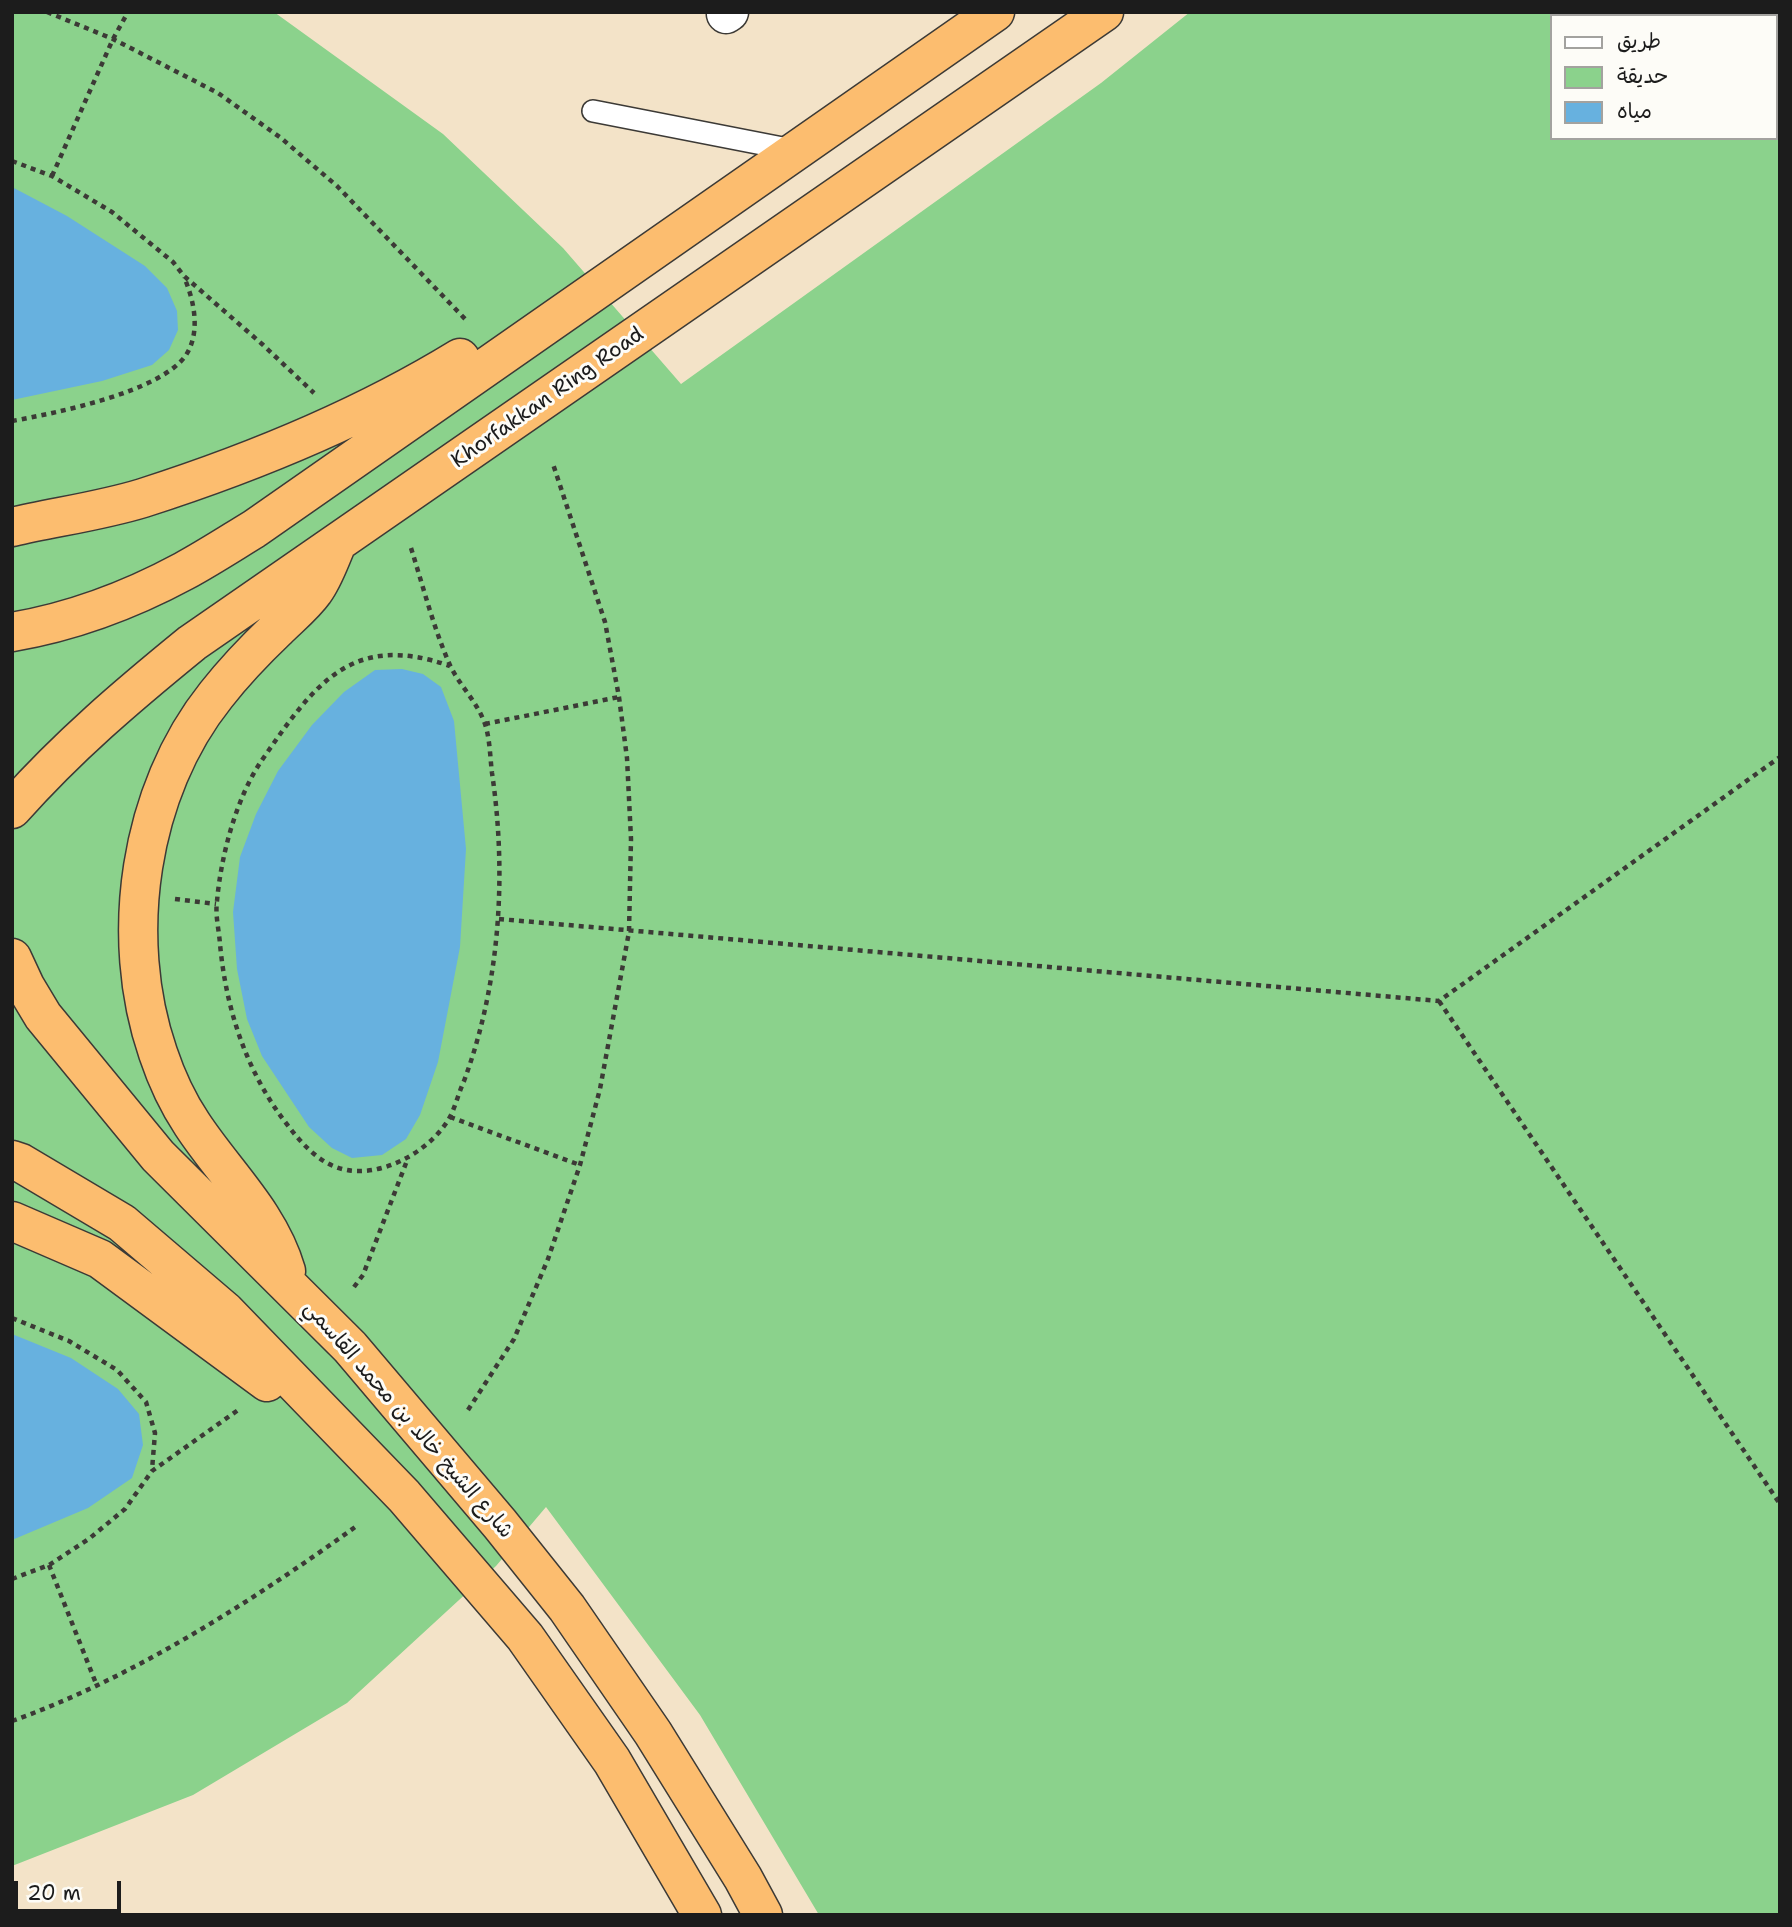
<!DOCTYPE html>
<html>
<head>
<meta charset="utf-8">
<style>
	body { margin:0 }
	#map { position:relative; width:1792px; height:1927px; overflow:hidden; background:#f3e3c8; font-family:"Shantell Sans","Playpen Sans Arabic",sans-serif }
	canvas { display:block }
	.frame { position:absolute; inset:0; border:14px solid #1c1c1c; pointer-events:none }
	.legend { position:absolute; left:1550px; top:14px; width:228px; height:126px; box-sizing:border-box; background:#fdfcf7; border:2px solid #a3a29f; margin:0; padding:9px 12px; list-style:none; font-size:21px; color:#1c1c1c }
	.legend li { display:flex; align-items:center; gap:14px; height:35px }
	.legend b { width:35px; border:2px solid #a3a29f }
	.scale { position:absolute; left:14px; top:1881px; width:107px; height:32px; box-sizing:border-box; border:4px solid #1c1c1c; border-top:0; padding-left:9px; font-size:21px; line-height:24px; white-space:nowrap; color:#1c1c1c; -webkit-text-stroke:5px #fdfcf7; paint-order:stroke }
</style>
</head>
<body>
<div id="map">
<canvas width="1792" height="1927"></canvas>
<div class="frame"></div>
<ul class="legend">
<li><b style="height:9px;background:#fff"></b>طريق</li>
<li><b style="height:19px;background:#8bd28c"></b>حديقة</li>
<li><b style="height:19px;background:#67b1df"></b>مياه</li>
</ul>
<div class="scale">20 m</div>
</div>
<script>
const context = document.querySelector('canvas').getContext('2d');
context.lineJoin = 'round';
function fillPath(path, color) { context.fillStyle = color; context.fill(path, 'evenodd'); }
function strokePath(path, color, width, dash) { context.strokeStyle = color; context.lineWidth = width; context.lineCap = dash ? 'butt' : 'round'; context.setLineDash(dash || []); context.stroke(path); }
function label(font, color, halo, rows, align = 'center') {
  context.font = font + ' "Shantell Sans","Playpen Sans Arabic",sans-serif'; context.lineWidth = 6; context.setLineDash([]); context.textBaseline = 'middle'; context.strokeStyle = halo; context.fillStyle = color; for (const [text, x, y, turn = 0] of rows) {
    context.save(); context.translate(x, y); context.rotate((+turn || 0) * Math.PI / 180); context.textAlign = isNaN(turn) ? turn : align; if (halo) context.strokeText(text, 0, 0); context.fillText(text, 0, 0); context.restore();
  }
}
fillPath(new Path2D(`
	M12,12h262l169,122 120,114 118,136 420,-301 89,-71h590v1903h-961l-119,-200 -154,-208 -50,59 -149,137 -154,92 -181,71zM1552,16h224v122h-224z`), '#8bd28c');
fillPath(new Path2D(`
	M12,187l55,29 78,50 22,22 10,23 1,19 -9,20 -17,15 -50,16 -90,19z
	M402,669l21,5 18,13 13,34 12,128 -6,98 -22,115 -18,53 -14,24 -24,16 -30,3 -20,-10 -23,-21 -47,-71 -15,-37 -10,-50 -4,-57 7,-55 16,-43 22,-43 34,-46 32,-33 31,-22z
	M12,1334l59,24 47,31 21,25 4,31 -11,33 -44,30 -76,32z`), '#67b1df');
const lane = new Path2D(`
	M593,111l205,40`);
const street = new Path2D(`
	M726,14l3,-2`);
const highway = new Path2D(`
	M12,527c43,-10 89,-16 131,-29 109,-35 219,-80 317,-140
	M12,632c59,-10 120,-33 172,-61 24,-13 47,-28 70,-42l741,-517
	M12,809c56,-63 115,-113 180,-166l912,-631
	M12,958l13,28 18,30 115,140 192,191 150,177 67,84 86,125 90,145 20,37
	M12,1160l9,3 101,60 103,88 179,185 121,141 87,124 90,154
	M12,1221l88,38 167,123
	M286,1271c-17,-58 -62,-98 -94,-147 -14,-21 -26,-47 -34,-71 -40,-116 -19,-262 58,-358 18,-23 40,-46 61,-66 12,-12 27,-24 37,-38 9,-12 15,-29 21,-43`);
strokePath(lane, '#3c3a36', 24);
strokePath(street, '#3c3a36', 41);
strokePath(highway, '#3c3a36', 41);
strokePath(new Path2D(`
	M47,12l66,27 105,54 63,45 56,48 130,135
	M12,161l40,15 60,36 61,50 11,14 78,68 52,49
	M52,176l61,-137 15,-27
	M12,421c44,-8 149,-29 174,-66 15,-23 8,-55 -2,-78
	M411,548c12,38 22,78 38,115 9,21 28,38 36,61 5,15 5,33 7,49 15,102 8,211 -28,308 -5,11 -8,23 -13,34 -16,31 -58,57 -93,56 -31,0 -52,-22 -69,-44 -42,-53 -63,-117 -69,-183 -1,-14 -5,-29 -3,-43 4,-45 19,-103 45,-141 52,-75 89,-129 188,-94
	M485,724l134,-27
	M175,899l41,5
	M499,919l940,82 341,-244
	M1439,1001l341,503
	M450,1117l130,48
	M354,1287l9,-12 45,-117
	M12,1318l57,23 48,29 29,32 9,31 -3,37
	M468,1410l46,-71 34,-80 32,-94 20,-76 29,-157 2,-93 -4,-81 -8,-61 -14,-75 -52,-158
	M49,1565l48,121
	M12,1579l37,-14 41,-27 35,-29 27,-38 89,-63
	M12,1721c121,-43 242,-121 346,-196`), '#3c3a36', 4.5, [5, 5]);
strokePath(lane, '#fff', 21);
strokePath(street, '#fff', 38);
strokePath(highway, '#fcbd6f', 38);
label('21px', '#1c1c1c', '#fdfcf7', [
	["Khorfakkan Ring Road",548,398,-35],
	["شارع الشيخ خالد بن محمد القاسمي",408,1420,49]
]);
</script>
</body>
</html>
